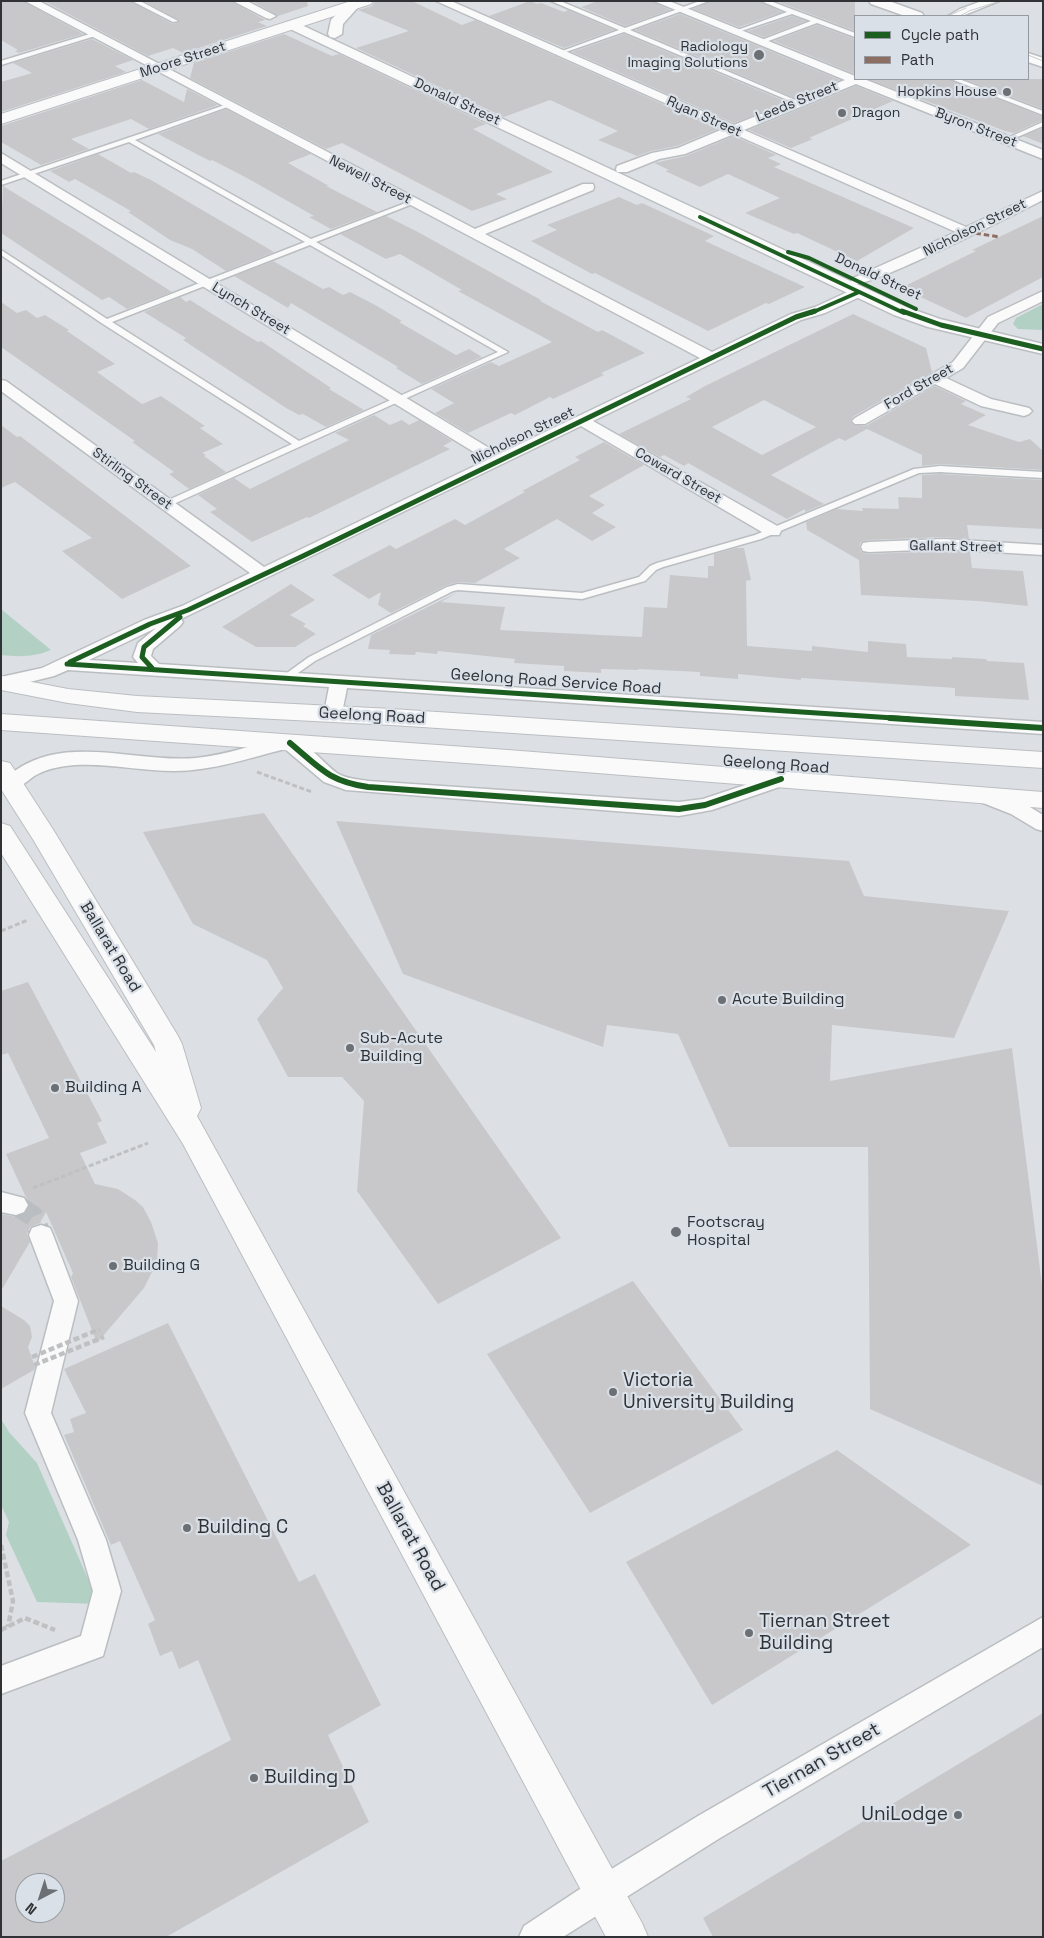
<!DOCTYPE html>
<html>
<head>
<meta charset="utf-8">
<style>
	body { margin:0 }
	#map { position:relative; width:1044px; height:1938px; overflow:hidden; background:#dce0e4; font-family:"Space Grotesk",sans-serif }
	canvas { display:block }
	.frame { position:absolute; inset:0; border:2px solid #303236; pointer-events:none }
	.legend { position:absolute; left:854px; top:15px; width:175px; height:65px; box-sizing:border-box; background:#d9e0e8; border:1px solid #959aa1; margin:0; padding:6px 9px; list-style:none; font-size:15px; color:#303236 }
	.legend li { display:flex; align-items:center; gap:10px; height:25px }
	.legend b { width:25px; border:1px solid #959aa1 }
	.north { position:absolute; left:15px; top:1873px; width:50px; height:50px; box-sizing:border-box; background:#d9e0e8; border:1px solid #959aa1; border-radius:50%; rotate:220deg; font-size:14px; font-weight:700; line-height:20px; text-align:center; color:#303236 }
	.north::after { content:''; display:block; margin:auto; width:18px; height:22px; background:#6c6f73; clip-path:polygon(50% 0,100% 100%,50% 72%,0 100%) }
</style>
</head>
<body>
<div id="map">
<canvas width="1044" height="1938"></canvas>
<div class="frame"></div>
<ul class="legend">
<li><b style="height:6px;background:#1b5e20"></b>Cycle path</li>
<li><b style="height:6px;background:#8d6e63"></b>Path</li>
</ul>
<div class="north">N</div>
</div>
<script>
const context = document.querySelector('canvas').getContext('2d');
context.lineJoin = 'round';
function fillPath(path, color) { context.fillStyle = color; context.fill(path, 'evenodd'); }
function strokePath(path, color, width, dash) { context.strokeStyle = color; context.lineWidth = width; context.lineCap = dash ? 'butt' : 'round'; context.setLineDash(dash || []); context.stroke(path); }
function label(font, color, halo, rows, align = 'center') {
  context.font = font + ' "Space Grotesk",sans-serif'; context.lineWidth = 4.5; context.setLineDash([]); context.textBaseline = 'middle'; context.strokeStyle = halo; context.fillStyle = color; for (const [text, x, y, turn = 0] of rows) {
    context.save(); context.translate(x, y); context.rotate((+turn || 0) * Math.PI / 180); context.textAlign = isNaN(turn) ? turn : align; if (halo) context.strokeText(text, 0, 0); context.fillText(text, 0, 0); context.restore();
  }
}
fillPath(new Path2D(`
	M1043,304v26l-25,-1 -5,-5 3,-6z
	M1,609l50,41c-17,7 -32,7 -50,5z
	M1,1419l8,13 28,31 62,141 -62,-2 -31,-67 3,-13 -8,-17z`), '#b2d1c4');
fillPath(new Path2D(`
	M1,1h22l60,33 -64,19 -4,-2 3,-1 -17,-10z
	M44,1h86l43,23 7,-3 -36,-20h87l34,19 -7,2 9,4 -84,27 -10,-5 -25,8z
	M252,1h55l1,5 -30,10z
	M375,1h37l50,24 13,-5 243,109 -41,17 -26,5 -14,5 -39,-16 20,-9 -68,-31 -46,17 -148,-69 53,-17 -51,-21 14,-4z
	M530,1l7,3 4,-1 23,9 4,-2 46,20 -50,18 -75,-32z
	M598,1h54l18,9 -45,16 -44,-19z
	M711,1h48l23,11 -43,15 -46,-18z
	M776,1h79v30z
	M680,14l160,66 -45,18 -160,-68z
	M792,16l14,5 -42,16 -16,-6z
	M817,25l38,14v35l-81,-33z
	M284,34l48,22 7,-2 147,70 -13,5 80,43 -57,22 11,5 -35,12 -130,-68 -16,6 -136,-71 4,-15z
	M624,34l163,68 -53,21 -162,-71z
	M92,39l41,21 -18,6 11,6 -125,40v-30l31,-9 -19,-10z
	M868,79h81l94,38v3l-29,13 -9,-2z
	M964,79h79v30z
	M142,80l42,22 3,-13 31,16 -69,24 -18,-10 -60,20 18,10 -48,16 -40,-23v-16z
	M856,86l37,15 -84,37 4,1 -22,9 -42,-18z
	M226,109l85,45 -23,9 41,23h-3l51,26 -46,17 -22,-12 5,-1 -67,-38 -35,-18 -2,1 -52,-27z
	M1043,128v16l-20,-8z
	M734,136l42,19 -8,3 13,6 -7,3 140,61 -57,33 -60,-28 -3,1 -49,-21 35,-15 -52,-24 -28,13 -35,-16 4,-1 -15,-7 32,-7z
	M98,154l33,19 3,-1 17,8 123,72 -48,19 -34,-22 -22,-9 -42,-28 3,-1 -56,-32 -6,3 -19,-11z
	M3,186l80,49 89,57 -45,17 -18,-12 -7,3 -101,-67z
	M619,197l18,8 5,-2 72,33 -9,5 100,46 -36,17 -3,-1 -58,28 -113,-58 -3,1 -61,-33 26,-11 -10,-5z
	M386,216l30,15 125,69 -1,1 58,31 4,-2 43,23 -44,20 3,2 -51,24 -3,-2 -35,18 -4,-2 -43,20 -33,-20 19,-10 -23,-14 60,-27 8,4 53,-24 -94,-51 4,-1 -62,-36 -14,5 -46,-25z
	M1043,216v61l-77,41 -65,-30 75,-37 -4,-1z
	M273,261l50,28 6,-2 14,8 7,-3 27,14 25,15 -3,1 57,33 13,-6 13,8 -60,27 -26,-16 2,-1 -107,-64 -3,5 -54,-32z
	M180,297l6,5 4,-2 48,30 20,12 3,-1 70,47 -2,1 35,21 -38,17 -23,-13 -4,1 -13,-7 -103,-68 3,-2 -42,-26z
	M1,302l16,11 9,-3 11,8 8,-3 24,15 -2,1 48,33 -18,8 45,32 19,-8 44,30 -5,2 23,16 -21,9 4,2 -2,1 22,16 -37,17 -20,-15 5,-2 -42,-30 3,-1 -134,-94z
	M853,314l73,34 6,24 -78,44 -4,5 4,4 12,1 69,-40 31,15 -5,3 25,11 -18,10 51,17 11,-3 13,12v19l-103,-6 -18,2v-11l-55,-26 -22,12 -6,-3 -68,37 53,29 -19,8v-3l-18,10 -99,-56 -4,3 -20,-11 -4,2 -41,-23 72,-35 -5,-2 19,-11zM764,400l52,27 -54,28 -50,-28z
	M374,415l16,10 12,-5 7,5 10,-5 33,21 -9,5 7,3 -141,69 -2,-1 -55,25 -42,-30 7,-3 -19,-14 36,-17 16,11 99,-49 -14,-7z
	M1,425l16,12 3,-1 171,130 -69,33 -60,-48 30,-13 -77,-56 -14,6z
	M604,442l40,23 -55,31 16,9 -13,8 24,14 -24,14 -35,-22 -53,30 16,9 -45,25 -17,-1 -11,3 -56,28 -13,-8 3,-13 -12,7 -37,-24 58,-30 6,4 59,-30 10,6 60,-33 -3,-1 58,-31 -5,-3z
	M940,474l103,6v49l-76,-4 2,14 -25,-2 -75,3 -8,2 -2,4 2,6 8,2 75,-3 26,1 2,16 51,3 5,35 -50,-5 -117,-6 -2,-35 -52,-30 -1,-8 31,-13 26,2 -1,-3 37,1 -1,-12 24,1v-23z
	M736,548h8l7,32 -5,1 1,65 65,5v-5l56,6v-11l38,3 1,13 45,2v-2l34,2 1,2 37,2 5,37 -74,-4v-8l-154,-10v2l-63,-6v5l-38,-3v-4l-62,-3v1l-37,-1v4l-37,-2v-5l-50,-3 1,-4 -77,-8 -1,3 -21,-2 -1,3 -26,-1 1,-4 -22,-1 3,-14 87,-43 -17,10 64,5 -5,23 142,7 2,-30 23,1 3,-33 38,3v-12h6v-12z
	M291,584l24,16 -25,15 16,9 -3,2 13,8 -21,13h-39l-34,-20z
	M264,813l297,425 -123,66 -81,-113 7,-90 -22,-24h-54l-31,-58 26,-31 -16,-28 -74,-36 -50,-92z
	M336,821l513,40 15,35 145,15 -55,127 -122,-13 -2,56 182,-33 31,245v193l-173,-77 -2,-262h-139l-51,-113 -71,-9 -4,22 -200,-73z
	M28,982l74,139 -5,2 10,20 -27,10 15,31 23,5 17,11 8,7 8,15 7,21 -1,19 -13,26 -47,55 -26,-66 2,-4 -27,-61 -6,11 -10,4 -3,7 3,8 -29,49v-77l16,3 8,-3 5,-8 -24,-52 43,-16 -41,-85 -7,2v-64z
	M633,1281l110,149 -153,83 -103,-159z
	M1,1306l23,14 6,6 2,11 -4,10 7,20 -1,3 -33,19z
	M168,1323l131,259 16,-8 66,131 -53,30 41,87 -203,115h-165v-76l230,-121 -33,-80 -19,9 -7,-18 -12,5 -12,-32 7,-4 -35,-79 -9,4 -47,-110 10,-3 -4,-13 16,-6 -22,-44zM25,1883h30v30h-30z
	M837,1450l134,95 -259,160 -86,-143z
	M1043,1713v224h-330l-10,-19z`), '#c8c8cb');
strokePath(new Path2D(`
	M16,1205l17,11 8,19`), '#babdc1', 21, [21, 11]);
const service = new Path2D(`
	M132,1h8l38,20 -5,1z
	M551,1h9l65,27 75,-27h9l-79,29 170,72 -5,1 -171,-71 -67,23v-2l62,-23z
	M761,1h9l85,32v4l-38,-14 -54,20h-4v-2l52,-20 -19,-7 -57,19v-2l52,-19z
	M93,33l3,2 -1,1 -94,29v-4z
	M951,79h8l84,32v4z
	M225,105l5,1 -95,34 176,99 100,-38h4v2l-99,39 192,110 -341,155 -4,-3 1,-2 128,-58 -189,-120 -102,-69v-5l106,69 198,-77 -176,-100 -128,43v-4zM310,245l188,107 -199,89 -187,-119z
	M1043,122v4l-35,15 -5,-1z
	M940,466l103,6v6l-103,-6 -21,1 -158,66 -98,28 -7,3 -11,11 -63,18 -124,-9 -5,1 -138,70 -27,19h-6l-2,-2 29,-21 138,-70 11,-3 124,9 57,-16 11,-11 7,-3 98,-28 159,-66z`);
const minor = new Path2D(`
	M25,1h14l436,228 108,-45h10l1,3 -1,3 -108,44 227,118 79,-38 24,-7 39,-18 5,-1 7,4 -2,3 -39,18 -24,7 -208,101 186,106 2,4 -2,4h-12l-186,-109 -400,193 2,3 -3,4 -27,23 -2,7 8,8 884,58v12l-696,-46 -5,25 -2,4 -7,2 -7,-2 -2,-4 5,-26 -261,-17 -14,6 -53,13v-12l41,-9 102,-48 38,-14 68,-33 -249,-182v-11l5,1 258,186 223,-107 -486,-297v-10l498,301 201,-96zM156,628l-18,15 -5,14 5,6 -49,-3z
	M233,1h14l29,15 -6,3 -4,-1z
	M436,1h15l283,124 111,-45 -191,-79h15l186,75v3h9l179,71v9l-187,-75 -112,46 222,97 77,-36v9c-26,13 -173,88 -190,84l-2,-3 2,-3 103,-46 -222,-98 -49,20 -26,5 -32,13h-10l-1,-3 1,-3 35,-13 26,-5 45,-19z
	M982,1h17l-37,15h-14l12,-7z
	M1043,291v10l-45,22 -35,45 -17,10 45,21 38,9 3,3 -3,3 -5,2 -43,-10 -46,-22 -70,40h-10l-3,-3 3,-3 98,-56 35,-45z
	M944,539l99,6v10l-99,-6 -75,3 -6,-1 -2,-4 2,-4 6,-1z
	M285,737c21,1 35,24 52,36 9,6 21,6 31,8l311,21 24,-3 78,-26 7,1 3,5 -3,5 -76,26 -33,6 -333,-26 -22,-8 -39,-33c-36,9 -73,22 -111,22 -33,0 -66,-8 -99,-6 -12,1 -26,3 -37,9 -12,6 -18,18 -33,14l-3,-5c4,-6 9,-9 14,-13 52,-36 122,-7 180,-12 30,-3 60,-14 89,-21z
	M985,790l40,14 18,11v16l-7,-2 -25,-15 -33,-13 -3,-5 3,-5z
	M1,1192l23,6 4,7 -4,7 -8,3 -15,-3z
	M41,1225l9,3 3,7 25,66 -27,112 55,127 15,51 -18,65 -102,38v-28l80,-30 12,-45 -15,-51 -53,-127 29,-112 -25,-66 3,-7z
	M1043,1617v30l-323,191 -157,99h-44l5,-11 68,-45 106,-65z`);
const tertiary = new Path2D(`
	M354,1l6,4 -17,19 -1,10 -7,4 -5,-1 -2,-3 3,-14 17,-18z
	M869,1h20l33,12 2,3h-19l-34,-12z
	M293,21l613,286 34,12 103,25v10l-115,-27 -34,-12 -606,-287 -2,-3 2,-3z
	M1028,53l15,5v9l-15,-5z`);
const primary = new Path2D(`
	M351,1h22l-2,3 -370,120v-10z`);
const trunk = new Path2D(`
	M1,676l67,13 69,7 255,13 651,43v16l-651,-43 -255,-13 -69,-9 -67,-13z
	M1,714l507,36 535,42v16l-535,-42 -507,-36z
	M1,761l9,2 44,68 124,205 4,8 19,64 -4,8 445,807 6,14h-42l-423,-793 -182,-291v-30l9,3 146,226 -2,-7 -120,-204 -33,-52z`);
strokePath(service, '#bbbec1', 3);
strokePath(minor, '#bbbec1', 3);
strokePath(tertiary, '#bbbec1', 3);
strokePath(primary, '#bbbec1', 2);
strokePath(trunk, '#bbbec1', 2);
strokePath(new Path2D(`
	M257,772l55,20
	M1,931l27,-11
	M33,1188l115,-45`), '#bfc0c2', 3, [5, 2.5]);
strokePath(new Path2D(`
	M1,1545l12,56 -5,26
	M1,1630l24,-12 30,12`), '#bfc0c2', 4.5, [6, 3]);
fillPath(service, '#fafafb');
fillPath(minor, '#fafafb');
fillPath(tertiary, '#fafafb');
fillPath(primary, '#fafafb');
fillPath(trunk, '#fafafb');
strokePath(new Path2D(`
	M948,16l18,-8
	M960,16l9,-5 31,-10
	M1028,55l15,6`), '#cbccce', 1);
strokePath(new Path2D(`
	M32,1357l68,-28
	M34,1365l70,-28`), '#bfc0c2', 4.5, [6, 3]);
strokePath(new Path2D(`
	M967,232l33,5`), '#8d6e63', 3, [5.5, 3]);
strokePath(new Path2D(`
	M700,217l204,96
	M788,252l21,6 107,51
	M811,313l48,-21`), '#1b5e20', 4);
strokePath(new Path2D(`
	M902,311l39,14 102,24
	M70,662l80,-38 38,-14 115,-54 493,-239 19,-6
	M67,664l842,55
	M152,668l-10,-11 2,-10 36,-30`), '#1b5e20', 5);
strokePath(new Path2D(`
	M890,718l153,10
	M290,743c30,25 38,38 78,44l311,22 26,-4 76,-26`), '#1b5e20', 6);
for (const [x, y, r, color] of [
	[759,55,6,"#6c6f73"],
	[1007,92,5,"#6c6f73"],
	[842,113,5,"#6c6f73"],
	[722,1000,5,"#6c6f73"],
	[350,1048,5,"#6c6f73"],
	[55,1088,5,"#6c6f73"],
	[676,1232,6,"#6c6f73"],
	[113,1266,5,"#6c6f73"],
	[613,1392,5,"#6c6f73"],
	[187,1528,5,"#6c6f73"],
	[749,1633,5,"#6c6f73"],
	[254,1778,5,"#6c6f73"],
	[958,1815,5,"#6c6f73"]
]) { const dot = new Path2D(); dot.arc(x, y, r, 0, 2 * Math.PI); context.fillStyle = color; context.fill(dot); strokePath(dot, '#d9e0e8', 2); }
label('14px', '#303236', '#d9e0e8', [
	["Radiology",748,47],
	["Imaging Solutions",748,63],
	["Hopkins House",997,92],
	["Dragon",852,113,"left"]
], 'right');
label('14px', '#303236', '#d9e0e8', [
	["Moore Street",183,60,-18],
	["Donald Street",457,102,25],
	["Leeds Street",797,102,-22],
	["Ryan Street",704,117,24],
	["Byron Street",976,128,21],
	["Newell Street",370,180,27],
	["Nicholson Street",975,228,-26],
	["Donald Street",878,277,25],
	["Lynch Street",251,309,31],
	["Ford Street",919,387,-30],
	["Nicholson Street",523,436,-26],
	["Coward Street",678,476,30],
	["Stirling Street",132,479,36],
	["Gallant Street",956,547,1]
]);
label('16px', '#303236', '#d9e0e8', [
	["Geelong Road Service Road",556,682,4],
	["Geelong Road",372,716,3],
	["Geelong Road",776,765,4],
	["Ballarat Road",110,947,59]
]);
label('16px', '#303236', '#d9e0e8', [
	["Acute Building",732,1000],
	["Sub-Acute",360,1039],
	["Building",360,1057],
	["Building A",65,1088],
	["Footscray",687,1223],
	["Hospital",687,1241],
	["Building G",123,1266]
], 'left');
label('19px', '#303236', '#d9e0e8', [
	["Victoria",623,1381],
	["University Building",623,1403],
	["Building C",197,1528],
	["Tiernan Street",759,1622],
	["Building",759,1644],
	["Building D",264,1778],
	["UniLodge",948,1815,"right"]
], 'left');
label('19px', '#303236', '#d9e0e8', [
	["Ballarat Road",410,1537,61],
	["Tiernan Street",822,1761,-30]
]);
</script>
</body>
</html>
